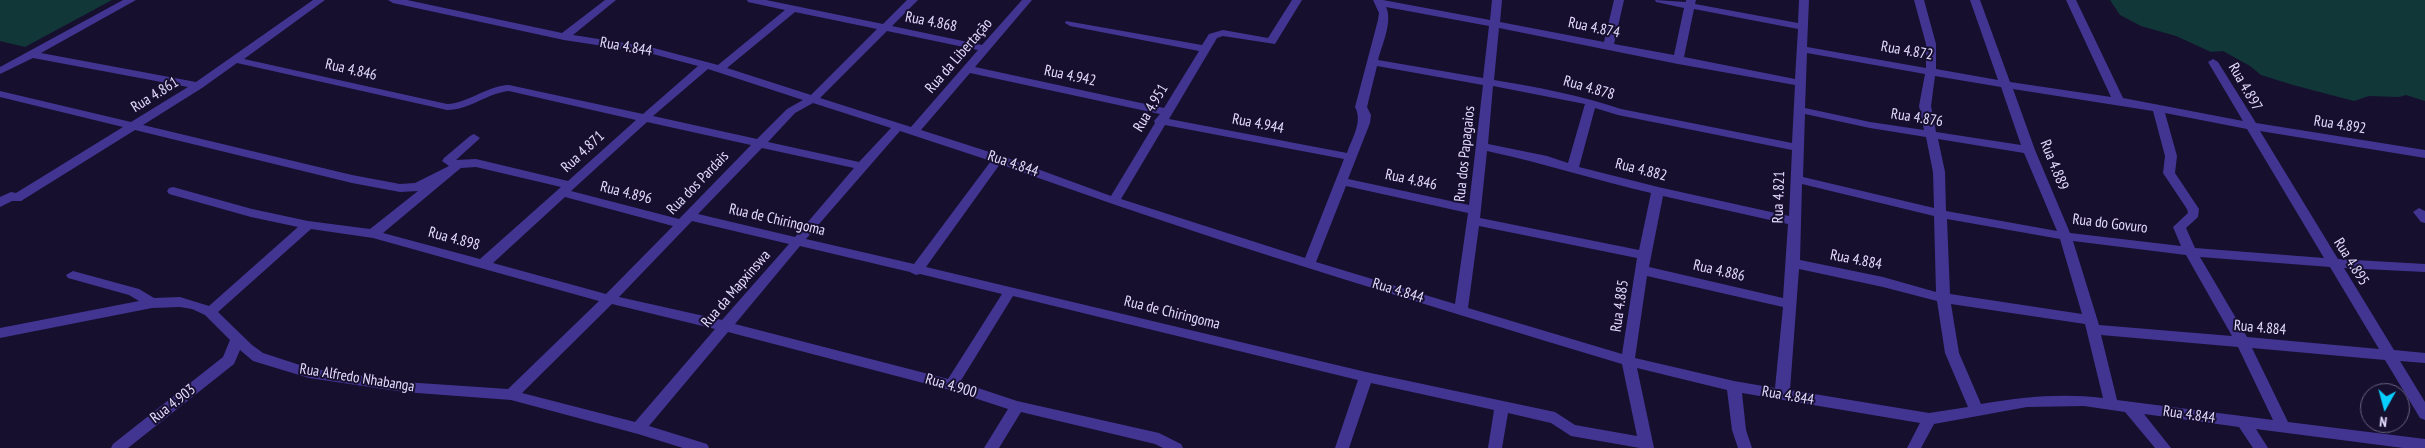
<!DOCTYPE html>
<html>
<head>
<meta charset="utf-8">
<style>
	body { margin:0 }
	#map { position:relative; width:2425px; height:448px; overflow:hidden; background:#170f2e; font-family:"PT Sans Narrow",sans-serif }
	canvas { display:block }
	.north { position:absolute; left:2360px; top:383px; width:50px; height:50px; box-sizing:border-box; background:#170f2e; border:1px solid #696182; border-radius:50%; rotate:187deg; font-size:14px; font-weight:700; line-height:20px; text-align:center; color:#e4dcff }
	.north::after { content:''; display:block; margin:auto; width:18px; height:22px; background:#08cfff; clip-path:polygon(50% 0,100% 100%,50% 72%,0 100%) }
</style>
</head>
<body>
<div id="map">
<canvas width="2425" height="448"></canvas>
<div class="north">N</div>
</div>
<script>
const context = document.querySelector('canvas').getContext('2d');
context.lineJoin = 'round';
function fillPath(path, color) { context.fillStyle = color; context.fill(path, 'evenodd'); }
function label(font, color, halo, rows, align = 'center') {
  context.font = font + ' "PT Sans Narrow",sans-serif'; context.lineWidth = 4; context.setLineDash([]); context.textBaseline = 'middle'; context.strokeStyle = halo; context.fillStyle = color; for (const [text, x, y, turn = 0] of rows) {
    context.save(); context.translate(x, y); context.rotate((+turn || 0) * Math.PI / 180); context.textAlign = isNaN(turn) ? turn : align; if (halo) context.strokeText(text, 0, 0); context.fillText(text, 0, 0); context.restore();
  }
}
fillPath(new Path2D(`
	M0,0h112l-87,47 -25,-6z
	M2110,0h315v101l-19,-6 -7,2 -30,-1 -15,5 -61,-16 -32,-10 -11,-9 -27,-15 -12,1 -35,-16 -35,-10 -21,-11z`), '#113739');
fillPath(new Path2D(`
	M123,0h13l-95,53 155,29 117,-82h12l-81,59 203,45c22,-1 39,-18 62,-19l134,29 55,-48 -49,-13 -85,-13 -171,-37 -5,-3h19l155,33 43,-33h11l-43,35 77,12 68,18 67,-55 -37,-8 -1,-2h19l117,24 24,-24h11l-26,26 90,19 40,-45h10l-57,67 189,41 35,-57 -129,-25 -5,-3 1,-2 136,24 7,-11 14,-4 45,8 24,-38h10l-27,44 -52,-8 -6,2 -48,81 178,34c5,-15 16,-31 8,-46l23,-87 1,-7 -6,-13h10l107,20 2,-20h10l-2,22 104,20 10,-42h10l-10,44 60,11 10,-47 -28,-6 -1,-2 31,2v-2h10l-1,4 103,19 1,-23h10l-2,47 119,21v-24l-12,-44h10l12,44v25l62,11 -28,-80h10l30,82 101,15 -45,-97h10l47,98 120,23 -35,-59 5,-3 5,3 38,61 169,27v8l-165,-27 78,128 87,5v8l-81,-4 50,82 31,3v10l-25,-2 25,41v18l-5,-2 -35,-58 -133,-12 36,74 137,17v9h-22l-147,-19 12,19h-15l-14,-21 -95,-13 27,34h-16l-30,-36 -41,-6 -57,1 -93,17 -13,24h-14l13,-25 -178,-30 4,37 6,18h-14l-6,-18 -5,-40 -90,-22 17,80h-14l-69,-12 -20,-13 -43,-10 -6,35h-14l6,-38 -123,-27 -22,65h-14l23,-68 -345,-84 -53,86 57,19 142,32 22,11 2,4h-20l-8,-4 -134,-32 -22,36h-15l24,-39 -58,-19 -222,-58 -79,94 58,18 2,4h-26l-45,-14 -127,-34 -107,-8 -95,-14 -56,-17 -13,-11 -6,14 -106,84h-17l2,-4 110,-87 7,-17 -25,-25 -13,-6 -12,-2 -28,1 -152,30v-10l139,-27 -10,-6 -61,-17 -2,-3 7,-4 66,18 15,9 26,-1 29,9 89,-79 -47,-10 -82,-23 -2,-3 2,-3 4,-1 79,22 56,12 62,8 48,-38 -18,1 -48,-9 -217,-53 -114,71h-9l-12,6v-10l11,-5 5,1 107,-66 -123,-30v-6l131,31 57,-35 -155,-29 -33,16v-7zM1386,7l103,19 -6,52 -105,-18c4,-15 15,-39 8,-53zM1694,9l104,20 -3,50 -111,-22zM795,12l82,17 -66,66 -84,-27zM1499,28l179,36 117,21 -3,58 -171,-34c-42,-14 -84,-22 -127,-29zM887,31l91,19 -67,77 -91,-29zM1807,53l118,21 -6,32 5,24 -54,-8 -65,-14zM237,63l210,47c23,0 40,-17 62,-19l127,29 -68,61 -92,-22 -20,1 22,-20 2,-2 -6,-4 -4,2 -26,22 -2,3 7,5 -34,17 -15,1 -48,-9 -209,-50 59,-37zM1377,66l106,19 -14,120 -121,-26 22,-56 1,-8 -4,-8zM708,69l95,31 -16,9 -30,30 -104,-23zM970,73l190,41 -6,7 1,2 -44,73 -109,-40 -81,-26zM1935,76l66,11 20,58 -85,-13 -5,-26zM1493,86l92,18 -17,59 -21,-7 -59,-12zM2013,89l140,22 12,45 -2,17 24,36 1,4 -15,14 8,19 -111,-13 -35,-83zM813,103l78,25 -32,34 -91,-20 27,-29zM1595,108l23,7 174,35 -3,66 -131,-29 -79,-20zM2165,113l82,16 77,129 -129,-10 -9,-20 12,-11 1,-8 -24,-36 2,-17zM1805,114l65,14 56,9 7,35 1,36 -131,-31zM647,122l104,23 -72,74 -108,-28zM1165,125l179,34 -39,99 -184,-59zM900,131l91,30 -77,103 -108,-25zM1938,139l86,14 33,78 -111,-20 -1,-39zM762,148l92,20 -59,69 -97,-23zM1487,151c56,12 109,29 164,42l-12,57 -159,-32zM1000,164c205,75 414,137 622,200l15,72 -62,-11 -20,-13 -189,-40 -440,-105zM476,167l85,20 -81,72 -97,-26 73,-61 5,-4zM1802,184l132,32 2,76 -53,-15 -83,-17zM1346,186l122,27 -13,91 -139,-42zM1663,196l125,28 -5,74 -134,-31zM565,197l108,29 -67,68 -113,-31zM1947,219l113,20 22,75 -132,-20zM692,221l97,23 -67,76 -103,-23zM1479,226l158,32 -15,96 -154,-46zM311,229l62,9 226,63 -91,88 -104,-7 -95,-14 -46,-15 -11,-8 -34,-33zM2073,241l113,14 46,81 -133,-11zM800,246l110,26 6,3 4,-1 82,20 -54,85 -213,-55zM2200,257l130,10 49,82 -132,-12zM1799,269l84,18 54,14 8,52 23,54 -39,6 -139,-23zM1647,276l136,31 -8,81 -41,-7 -99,-23zM612,304l103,25 -80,93 -113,-29zM1951,304l134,20 18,74c-41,-5 -81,-1 -122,6l-22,-51zM2101,335l137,12 35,73 -156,-20z
	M2419,208l6,3v12l-4,-1 -8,-10z`), '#423592');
label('15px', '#e4dcff', '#170f2e', [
	["Rua 4.868",931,22,11],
	["Rua 4.874",1594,28,12],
	["Rua 4.844",626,47,10],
	["Rua 4.872",1907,51,10],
	["Rua da Libertação",959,56,-49],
	["Rua 4.846",351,70,13],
	["Rua 4.942",1070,76,12],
	["Rua 4.897",2245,87,60],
	["Rua 4.878",1589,88,16],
	["Rua 4.861",155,95,-32],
	["Rua 4.951",1151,108,-59],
	["Rua 4.876",1917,118,9],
	["Rua 4.944",1258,124,11],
	["Rua 4.892",2340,125,9],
	["Rua 4.871",583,152,-43],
	["Rua dos Papagaios",1465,154,-84],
	["Rua 4.844",1013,164,19],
	["Rua 4.889",2054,165,68],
	["Rua 4.882",1641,170,14],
	["Rua 4.846",1411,180,12],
	["Rua dos Pardais",698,183,-46],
	["Rua 4.896",626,193,14],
	["Rua 4.821",1779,197,-88],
	["Rua de Chiringoma",777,220,13],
	["Rua do Govuro",2110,224,7],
	["Rua 4.898",454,239,15],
	["Rua 4.884",1856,260,11],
	["Rua 4.895",2351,262,58],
	["Rua 4.886",1719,271,13],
	["Rua da Mapxinswa",736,289,-49],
	["Rua 4.844",1398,291,17],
	["Rua 4.885",1620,306,-82],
	["Rua de Chiringoma",1172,313,14],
	["Rua 4.884",2260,328,5],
	["Rua Alfredo Nhabanga",357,378,9],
	["Rua 4.900",951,386,16],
	["Rua 4.844",1788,396,10],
	["Rua 4.903",173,404,-38],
	["Rua 4.844",2189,415,8]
]);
</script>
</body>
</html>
